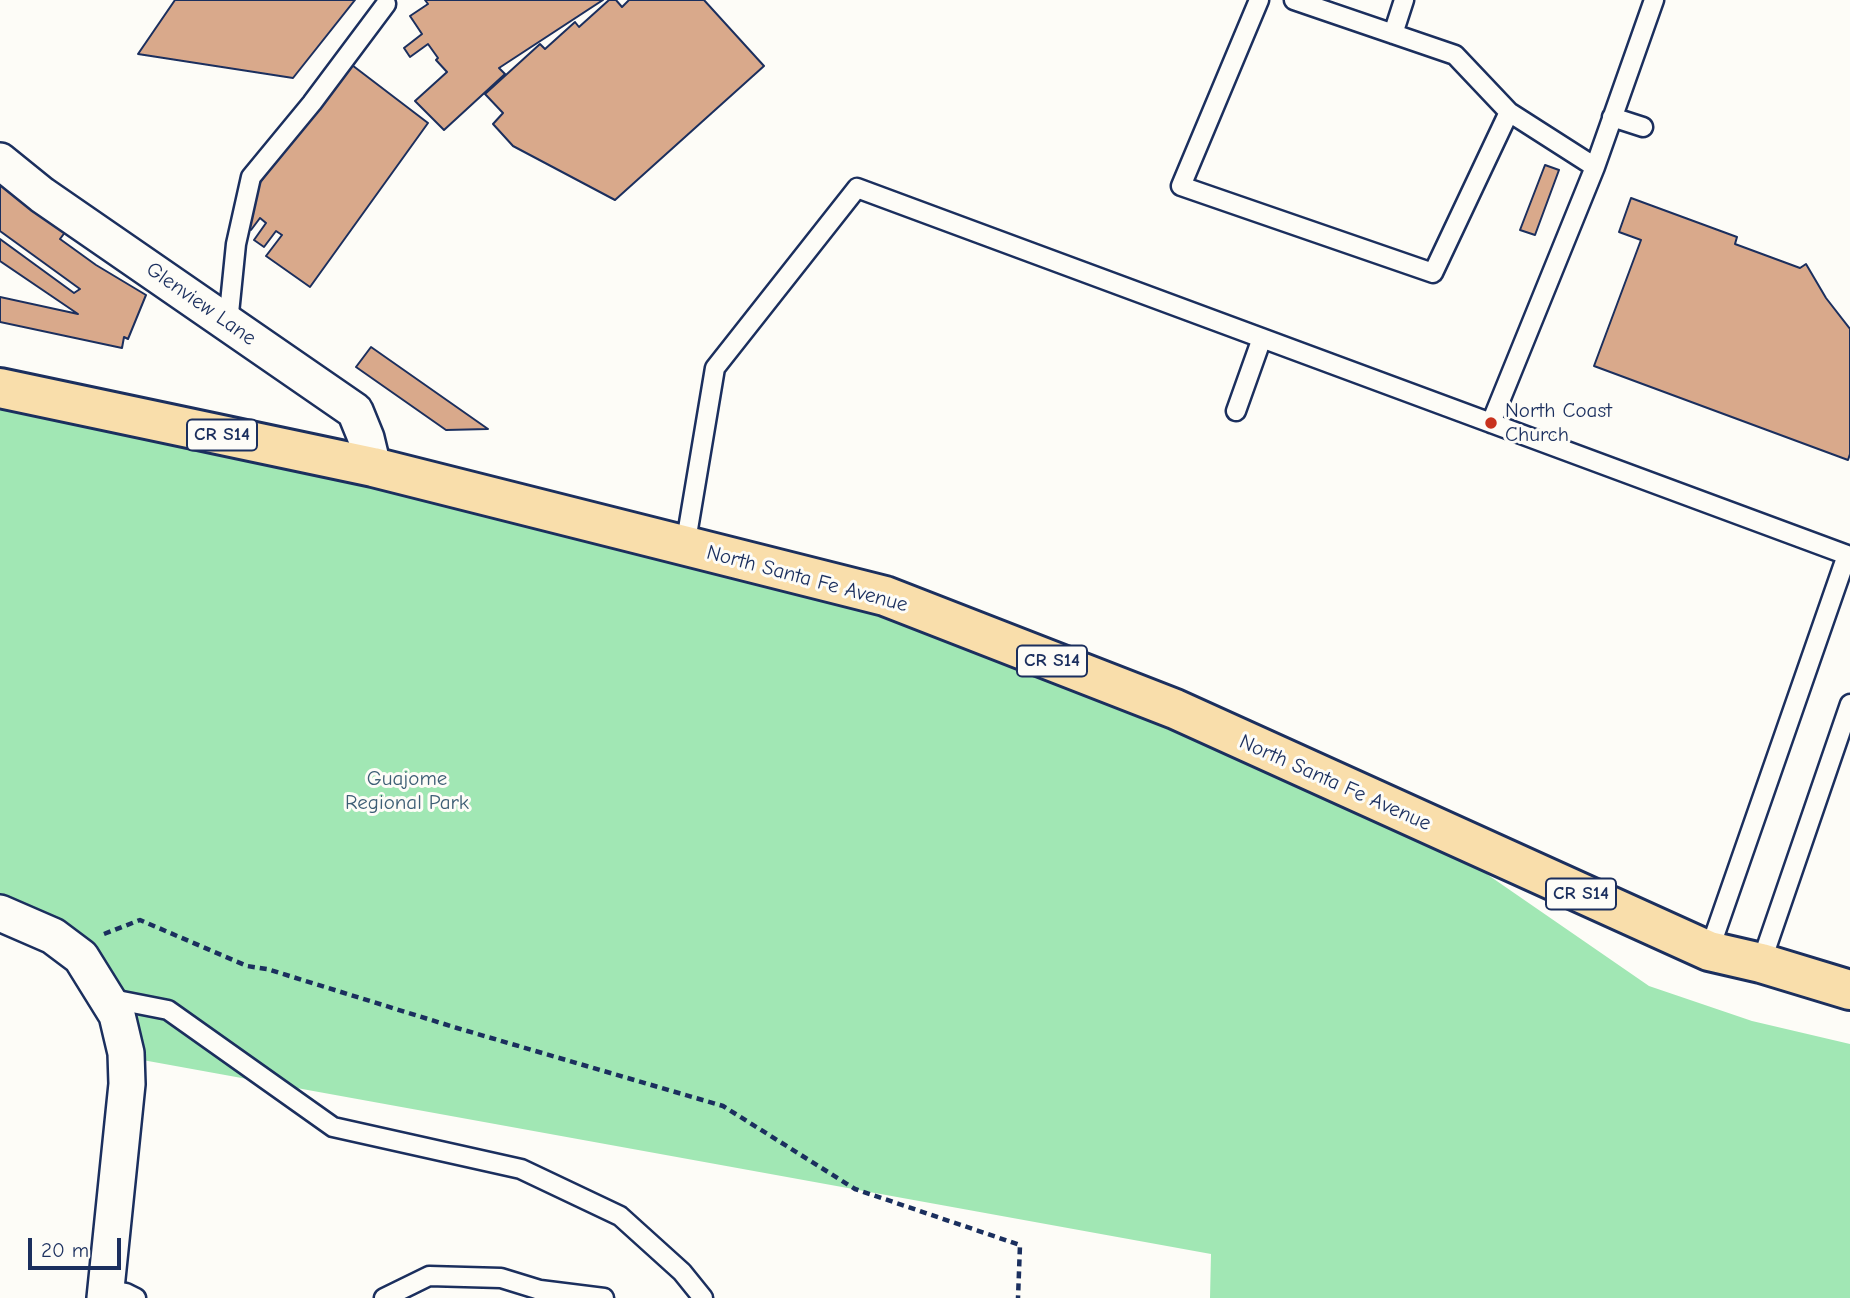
<!DOCTYPE html>
<html>
<head>
<meta charset="utf-8">
<style>
	body { margin:0 }
	#map { position:relative; width:1850px; height:1298px; overflow:hidden; background:#fdfcf7; font-family:"Comic Neue",sans-serif }
	canvas { display:block }
	.scale { position:absolute; left:28px; top:1238px; width:93px; height:32px; box-sizing:border-box; border:4px solid #1b2f5e; border-top:0; padding-left:9px; font-size:21px; line-height:24px; white-space:nowrap; color:#1b2f5e; -webkit-text-stroke:5px #fdfcf7; paint-order:stroke }
</style>
</head>
<body>
<div id="map">
<canvas width="1850" height="1298"></canvas>
<div class="scale">20 m</div>
</div>
<script>
const context = document.querySelector('canvas').getContext('2d');
context.lineJoin = 'round';
function fillPath(path, color) { context.fillStyle = color; context.fill(path, 'evenodd'); }
function strokePath(path, color, width, dash) { context.strokeStyle = color; context.lineWidth = width; context.lineCap = dash ? 'butt' : 'round'; context.setLineDash(dash || []); context.stroke(path); }
function label(font, color, halo, rows, align = 'center') {
  context.font = font + ' "Comic Neue",sans-serif'; context.lineWidth = 6; context.setLineDash([]); context.textBaseline = 'middle'; context.strokeStyle = halo; context.fillStyle = color; for (const [text, x, y, turn = 0] of rows) {
    context.save(); context.translate(x, y); context.rotate((+turn || 0) * Math.PI / 180); context.textAlign = isNaN(turn) ? turn : align; if (halo) context.strokeText(text, 0, 0); context.fillText(text, 0, 0); context.restore();
  }
}
fillPath(new Path2D(`
	M0,387l797,184 607,246 245,169 103,35 98,23v254h-640l1,-44 -1085,-197 -14,-55 -112,-91z`), '#a1e7b4');
const building = new Path2D(`
	M175,0h180l-62,78 -155,-24z
	M425,0h178l-104,68 6,6 -61,56 -29,-29 32,-29 -11,-12 2,-2 -10,-14 -18,13 -6,-9 18,-14 -12,-18 18,-12z
	M609,0h7l6,7 7,-7h75l60,66 -149,134 -102,-54 -20,-22 10,-11 -18,-19 55,-50 5,5 30,-27 4,5z
	M348,62l80,61 -118,164 -44,-31 16,-21 -6,-4 -12,16 -10,-7 12,-17 -6,-5 -9,12 -10,-6 2,-18z
	M1545,165l14,5 -24,65 -15,-5z
	M0,183l66,48 -6,8 36,26 50,30 -18,44 -4,-2 -2,11 -122,-26v-25l78,17 -78,-53v-22l74,54 6,-4 -80,-58z
	M1631,198l106,39 -2,7 65,24 6,-4 20,34 24,31v125l-2,6 -254,-94 47,-126 -22,-8z
	M371,347l117,82 -42,1 -90,-63z`);
fillPath(building, '#d9a98b');
strokePath(building, '#1b2f5e', 2);
const service = new Path2D(`
	M1259,0l-78,186 252,87 76,-161
	M1294,0l161,55 54,57 86,55
	M1393,34l11,-34
	M1612,117l31,10
	M228,323l8,-79 15,-67 61,-74 74,-99
	M1236,411l26,-73
	M1491,423l104,-256 59,-167
	M685,547l30,-179 142,-180 993,368
	M1709,951l138,-396
	M1761,963l89,-259
	M107,998l61,12 165,117 188,42 99,47 62,56 21,26
	M106,1289l20,4 10,5
	M540,1290l64,8
	M384,1298l45,-22 72,2 39,12 6,8`);
const minor = new Path2D(`
	M0,161l42,34 313,216 11,27 7,29
	M0,913l53,23 28,21 36,58 9,38 1,31 -22,214`);
const primary = new Path2D(`
	M0,388l373,79 512,129 290,113 534,242 52,12 89,27`);
strokePath(service, '#1b2f5e', 23);
strokePath(minor, '#1b2f5e', 40);
strokePath(primary, '#1b2f5e', 44);
strokePath(new Path2D(`
	M104,934l36,-14 107,46 20,3 190,59 266,78 132,83 165,56 -2,53`), '#1b2f5e', 4.5, [7, 5]);
strokePath(service, '#fdfcf7', 18);
strokePath(minor, '#fdfcf7', 35);
strokePath(primary, '#f9deab', 38);
for (const [x, y, r, color] of [
	[1491,423,7,"#c8321e"]
]) { const dot = new Path2D(); dot.arc(x, y, r, 0, 2 * Math.PI); context.fillStyle = color; context.fill(dot); strokePath(dot, '#fdfcf7', 2.5); }
for (const [x, y, w] of [
	[222,435,70],
	[1052,661,70],
	[1581,894,70]
]) { const box = new Path2D(); box.roundRect(x - w / 2, y - 15.5, w, 31, 5); context.fillStyle = '#fdfcf7'; context.fill(box); strokePath(box, '#1b2f5e', 2); }
label('bold 19px', '#1b2f5e', null, [
	["CR S14",222,435],
	["CR S14",1052,661],
	["CR S14",1581,894]
]);
label('21px', '#1b2f5e', '#fdfcf7', [
	["Glenview Lane",201,304,35],
	["North Santa Fe Avenue",807,579,15],
	["North Santa Fe Avenue",1335,783,24]
]);
label('21px', '#1b2f5e', '#fdfcf7', [
	["North Coast",1505,411],
	["Church",1505,435]
], 'left');
label('21px', '#3c5d74', '#fdfcf7', [
	["Guajome",407,779],
	["Regional Park",407,803]
]);
</script>
</body>
</html>
